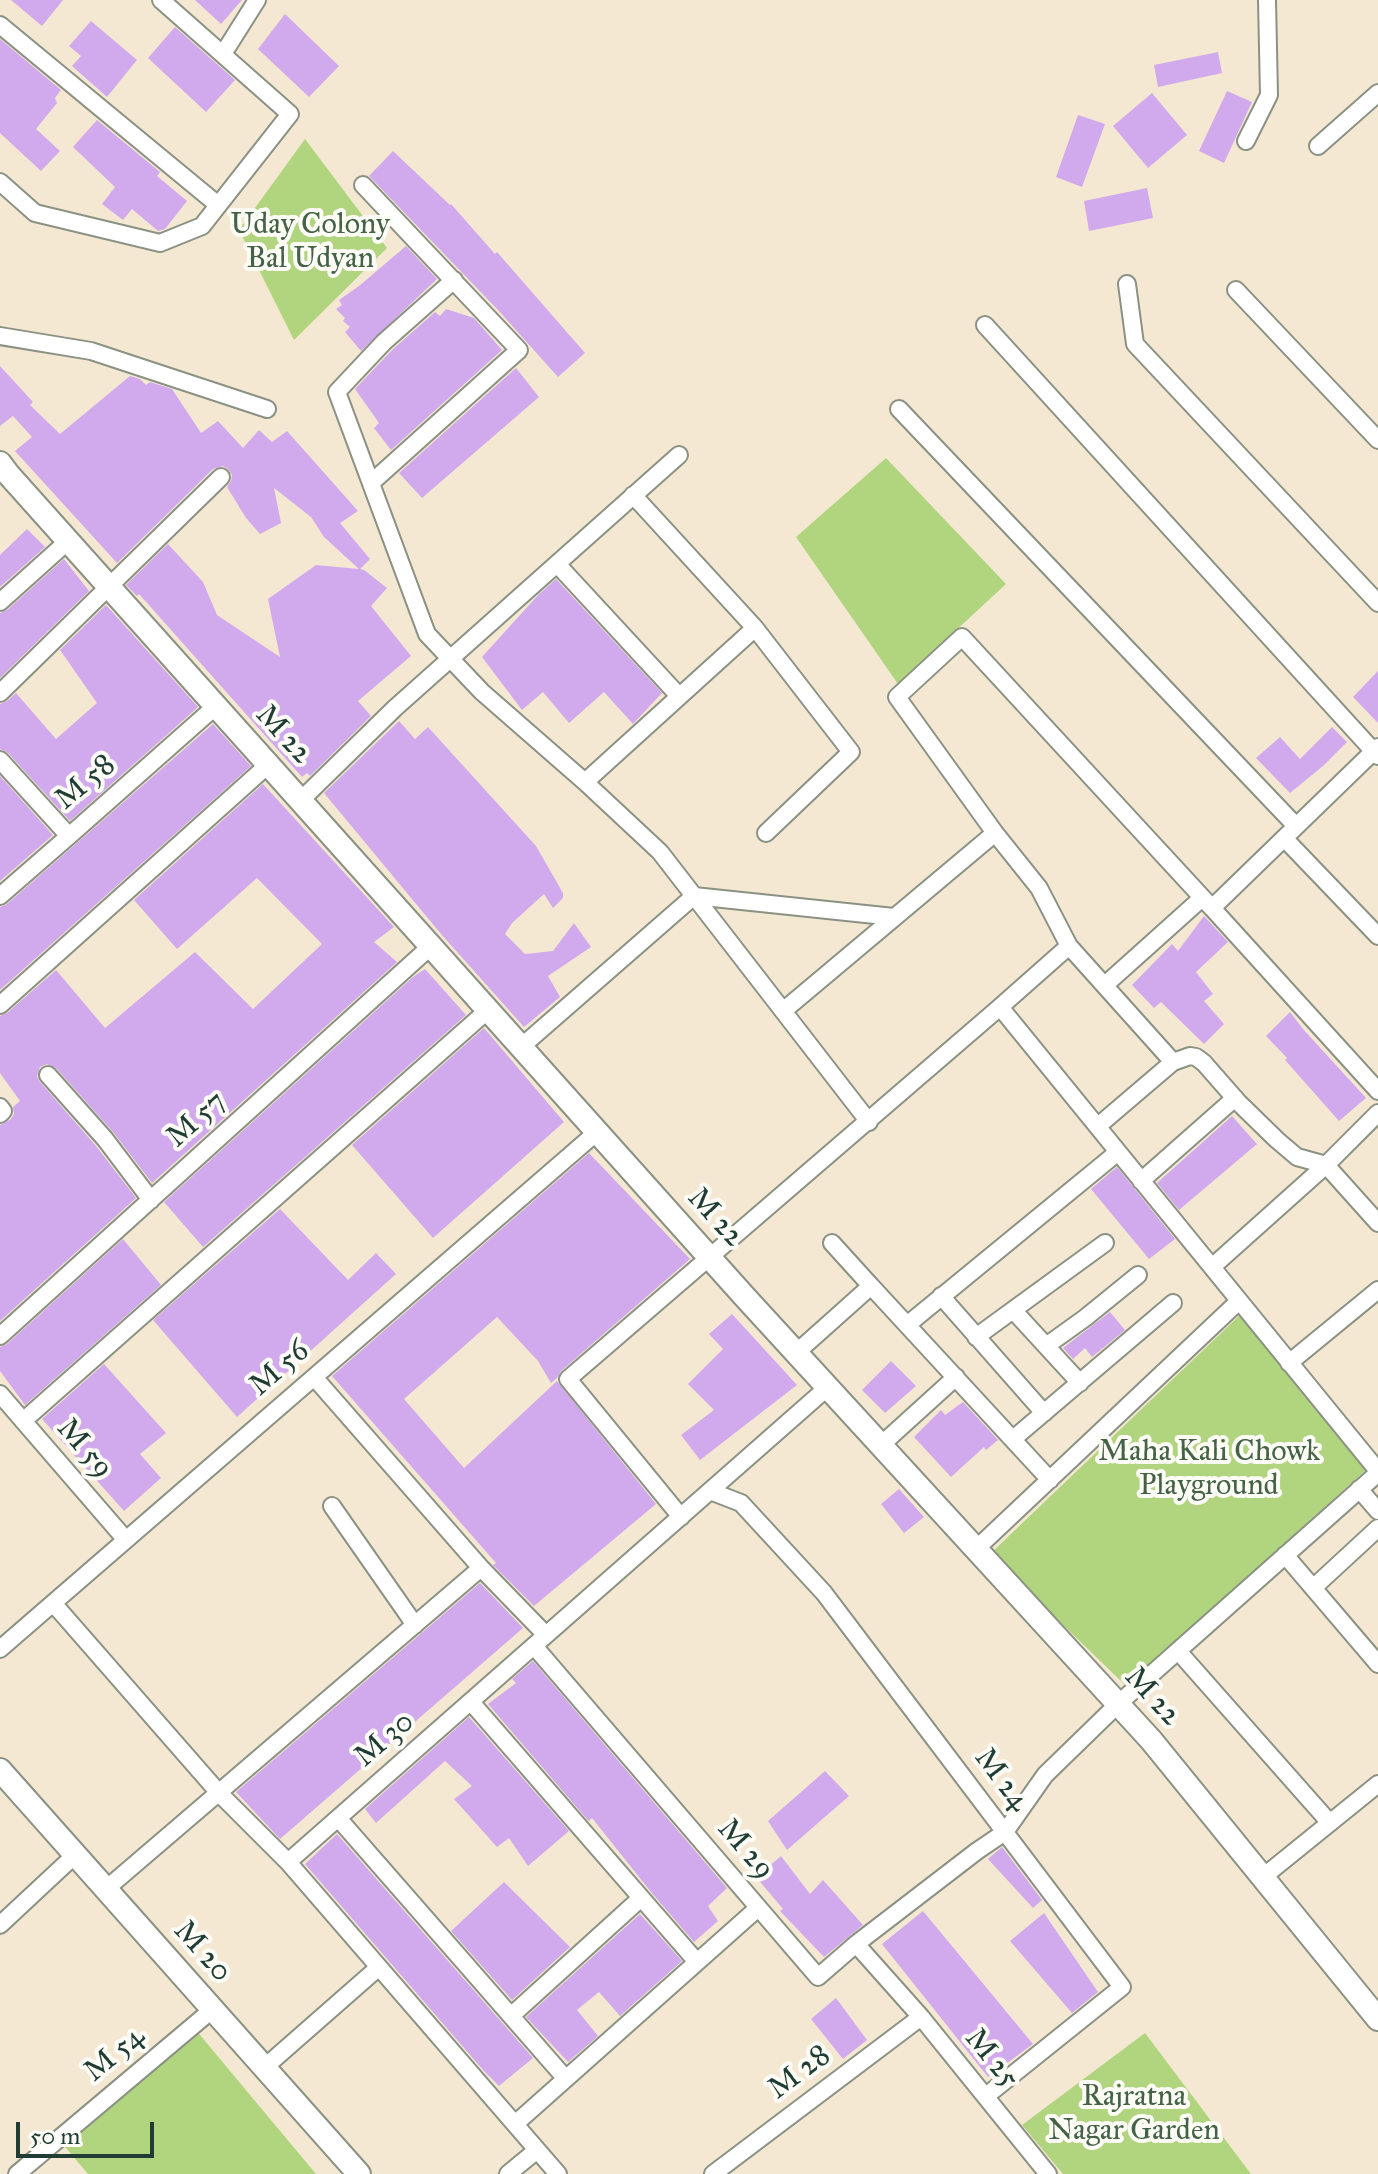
<!DOCTYPE html>
<html>
<head>
<meta charset="utf-8">
<style>
	body { margin:0 }
	#map { position:relative; width:1378px; height:2174px; overflow:hidden; background:#f5e8d2; font-family:"IM FELL Great Primer",serif }
	canvas { display:block }
	.scale { position:absolute; left:16px; top:2122px; width:138px; height:36px; box-sizing:border-box; border:4px solid #1f3d34; border-top:0; padding-left:10px; font-size:24px; line-height:28px; white-space:nowrap; color:#1f3d34; -webkit-text-stroke:6px #fdfcf7; paint-order:stroke }
</style>
</head>
<body>
<div id="map">
<canvas width="1378" height="2174"></canvas>
<div class="scale">50 m</div>
</div>
<script>
const context = document.querySelector('canvas').getContext('2d');
context.lineJoin = 'round';
function fillPath(path, color) { context.fillStyle = color; context.fill(path, 'evenodd'); }
function strokePath(path, color, width, dash) { context.strokeStyle = color; context.lineWidth = width; context.lineCap = dash ? 'butt' : 'round'; context.setLineDash(dash || []); context.stroke(path); }
function label(font, color, halo, rows, align = 'center') {
  context.font = font + ' "IM FELL Great Primer",serif'; context.lineWidth = 8; context.setLineDash([]); context.textBaseline = 'middle'; context.strokeStyle = halo; context.fillStyle = color; for (const [text, x, y, turn = 0] of rows) {
    context.save(); context.translate(x, y); context.rotate((+turn || 0) * Math.PI / 180); context.textAlign = isNaN(turn) ? turn : align; if (halo) context.strokeText(text, 0, 0); context.fillText(text, 0, 0); context.restore();
  }
}
fillPath(new Path2D(`
	M305,139l82,109 -93,92 -55,-110z
	M886,458l120,126 -108,100 -102,-147z
	M1243,1312l124,157 -241,217 -136,-132z
	M195,2029l121,145h-228l-27,-32z
	M1145,2033l106,141h-188l-41,-49z`), '#b1d57e');
fillPath(new Path2D(`
	M11,0h52l-21,26z
	M195,0h47l-21,24z
	M285,14l54,52 -30,31 -51,-48z
	M91,21l46,39 -30,37 -35,-31 9,-10 -12,-10z
	M175,27l60,53 -29,32 -58,-54z
	M0,39l61,51 -6,8 2,5 -21,26 24,22 -19,20 -41,-38z
	M1218,52l4,21 -64,14 -4,-22z
	M1227,91l25,11 -28,61 -25,-12z
	M1152,93l35,42 -39,33 -35,-42z
	M1078,115l27,9 -23,63 -26,-10z
	M97,120l63,52 -3,4 30,25 -22,28 -7,2 -26,-22 -9,11 -21,-16 13,-17 -42,-40z
	M393,151l57,54 1,-1 44,50 2,-2 88,101 -27,24 -60,-67 -129,-134z
	M1147,188l6,30 -64,13 -5,-30z
	M406,246l31,33 -76,72 -16,-19 5,-5 -7,-6 2,-3 -9,-9 6,-4 -3,-5 20,-14z
	M446,309l28,9 28,32 -111,100 -17,-22 5,-5 -24,-34 37,-39 43,-38 5,4z
	M0,366l33,36 -3,3 30,29 70,-58 10,3 6,6 4,-3 22,7 29,44 17,-12 25,27 16,-18 13,12 15,-11 71,80 -18,12 30,36 -10,10 4,1 23,18 -16,18 40,50 -53,45 13,15 -61,60 -3,-3 -5,4 -163,-183 -2,2 -11,-11 42,-41 35,38 14,33 63,42 -12,-58 48,-34 43,4 -35,-32 -13,-20 -37,-29 7,35 -21,11 -14,-16 -19,-31 4,-6 1,-6 -4,-6 -5,-3 -10,3 -96,94 -102,-112 17,-14 -19,-21 -13,10z
	M516,368l23,29 -117,101 -23,-25z
	M27,529l18,18 -45,40v-32z
	M64,559l25,32 -89,87v-65l7,-3z
	M556,579l106,114 -29,31 -29,-32 -35,31 -26,-31 -21,18 -40,-53 57,-63z
	M106,605l92,102 -128,114 -62,-68 -8,-4v-45l7,-3 9,-8 40,46 41,-36 -37,-53z
	M1378,671v52l-25,-26z
	M399,721l16,18 13,-12 108,119 27,47v5l-10,10 -9,-14 -32,29 -7,11 20,20 28,-3 21,-28 17,24 -43,29 12,21 -36,30 -83,-93 -117,-141z
	M213,724l38,42 -251,224v-83l7,-3z
	M1332,727l15,15 -24,24 -33,27 -34,-35 24,-21 20,22z
	M0,776l53,59 -53,46z
	M263,784l131,143 -20,15 23,20 -245,221 -39,-51 -57,-64 -9,-4 -7,3 -3,9 3,6 56,64 40,52 -136,123v-196l11,-6 3,-5 -1,-7 7,-6 -20,-28v-57l7,-3 49,-43 49,58 90,-76 58,57 69,-65 -65,-66 -80,71 -43,-49z
	M1204,916l24,26 -32,30 17,22 -9,7 20,23 -20,20 -43,-42 -7,6 -22,-23 40,-41 6,7z
	M425,969l41,46 -263,232 -39,-45 249,-225z
	M1290,1012l13,17 63,69 -27,23 -54,-61 2,-2 -21,-22z
	M484,1028l80,94 -131,116 -81,-93z
	M1232,1116l25,28 -78,66 -22,-27z
	M589,1153l101,106 -129,112 -4,7 -6,5 -13,-22 -41,-44 -93,82 60,69 93,-87 99,123 -122,102 -41,-41 3,-2 -164,-187z
	M1117,1167l58,72 -26,20 -58,-70z
	M280,1209l68,71 28,-27 20,21 -159,143 -84,-97z
	M123,1239l38,46 -136,120 -25,-34v-24l7,-3z
	M1110,1312l15,18 -33,27 -7,-9 -12,11 -10,-11z
	M732,1314l65,71 -97,75 -19,-25 33,-25 -26,-26 35,-35 -14,-15z
	M891,1361l25,25 -31,27 -23,-23z
	M104,1364l62,69 -26,21 21,24 -37,33 -82,-92z
	M963,1402l35,38 -12,10 -2,-3 -33,30 -37,-40 27,-27 4,5z
	M899,1489l25,28 -20,16 -23,-29z
	M480,1583l43,45 -243,211 -44,-47z
	M533,1661l194,227 -19,18 10,15 -24,21 -43,-50 -59,-74 -3,3 -4,-4 -97,-113 28,-21 -4,-4z
	M469,1717l100,114 -41,35 -19,-28 -12,9 -43,-48 18,-13 -27,-25 -69,62 -11,-14z
	M825,1771l24,25 -62,54 -19,-29z
	M337,1834l196,224 -34,28 -16,-16 -178,-206z
	M1002,1847l40,53 -9,8 -45,-49z
	M781,1856l29,38 13,-14 40,45 -39,32 -44,-46 3,-2 -27,-32z
	M504,1882l66,65 -58,53 -61,-69z
	M923,1911l110,133 -45,33 -106,-133z
	M1044,1913l54,79 -26,21 -62,-72z
	M640,1914l42,47 -62,55 -21,-24 -22,18 21,26 -30,26 -42,-45z
	M836,1998l31,42 -24,19 -32,-40z`), '#d1aaed');
const street = new Path2D(`
	M0,25l218,180
	M223,54l34,-54
	M1246,141l23,-46 -2,-95
	M1318,146l60,-53
	M0,182l35,31 125,30 42,-17 88,-112 -129,-114
	M363,185l156,165 -148,133
	M454,280l-70,62 -47,50 90,242 55,58 103,90 75,70 209,270
	M1127,284l8,60 243,259
	M1236,290l142,150
	M985,325l393,431
	M0,336l91,15 176,58
	M899,409l397,417
	M557,564l122,132
	M0,602l68,-61
	M755,628l96,124 -85,81
	M0,693l221,-216
	M1378,747l-166,161 166,183
	M0,760l69,76 147,-130
	M585,782l170,-154 -122,-133
	M301,800l94,-92 284,-253
	M1284,838l94,98
	M0,896l69,-60
	M1105,985l97,-87
	M0,1005l269,-241
	M1000,1007l69,-61
	M783,1011l212,-178
	M521,1047l173,-151 200,21
	M1173,1062l-104,-116 -30,-58 -44,-55 -98,-136 65,-60 250,271
	M48,1075l57,64 46,61
	M0,1107l3,4 -3,3
	M1378,1113l-52,52 52,58
	M1098,1126l75,-64 17,-6 6,1 8,6 35,40 38,37 20,17 29,8
	M1141,1181l94,-83
	M832,1243l39,43
	M1212,1267l114,-102
	M941,1296l103,117
	M1013,1310l67,73
	M907,1325l211,-173
	M0,1336l431,-390
	M976,1337l129,-94
	M1046,1346l39,-28 53,-43
	M796,1353l75,-67 179,194
	M1289,1363l89,-73
	M314,1377l167,191 65,67
	M0,1394l126,146
	M23,1421l465,-411
	M1013,1439l160,-136
	M881,1445l75,-68
	M1359,1489l19,22
	M710,1491l31,12 83,90 298,394 -136,109
	M332,1506l83,119
	M681,1517l-113,-138 432,-372 378,464
	M976,1549l263,-248
	M1285,1555l93,109
	M1313,1588l65,-60
	M53,1603l166,190 69,69
	M534,1646l284,331 38,-33 65,73 127,157
	M0,1649l597,-517
	M1178,1651l152,172
	M471,1702l226,260
	M338,1818l228,261
	M1263,1877l115,-93
	M106,1889l375,-321
	M0,1925l75,-70
	M856,1944l121,-93 28,-19 40,-57 73,-71 260,-231
	M512,2015l129,-117
	M265,2067l114,-100
	M515,2124l243,-216
	M17,2174l196,-165
	M508,2174l29,-24
	M558,2174l-270,-312 540,-475
	M713,2174l208,-157`);
const secondary = new Path2D(`
	M0,463l9,12 735,821 407,444 227,279
	M0,1770l359,404`);
strokePath(street, '#8a9283', 20);
strokePath(secondary, '#8a9283', 26);
strokePath(street, '#fff', 16);
strokePath(secondary, '#fff', 22);
label('30px', '#446346', '#fdfcf7', [
	["Uday Colony",310,226],
	["Bal Udyan",310,260],
	["Maha Kali Chowk",1209,1453],
	["Playground",1209,1487],
	["Rajratna",1134,2098],
	["Nagar Garden",1134,2132]
]);
label('30px', '#1f3d34', '#fdfcf7', [
	["M 22",283,735,48],
	["M 58",86,783,-40],
	["M 57",197,1120,-42],
	["M 22",715,1218,48],
	["M 56",280,1369,-41],
	["M 59",84,1449,49],
	["M 22",1152,1697,48],
	["M 30",385,1740,-41],
	["M 24",1001,1780,53],
	["M 29",745,1850,49],
	["M 20",202,1952,48],
	["M 54",115,2055,-40],
	["M 25",991,2059,51],
	["M 28",800,2073,-37]
]);
</script>
</body>
</html>
